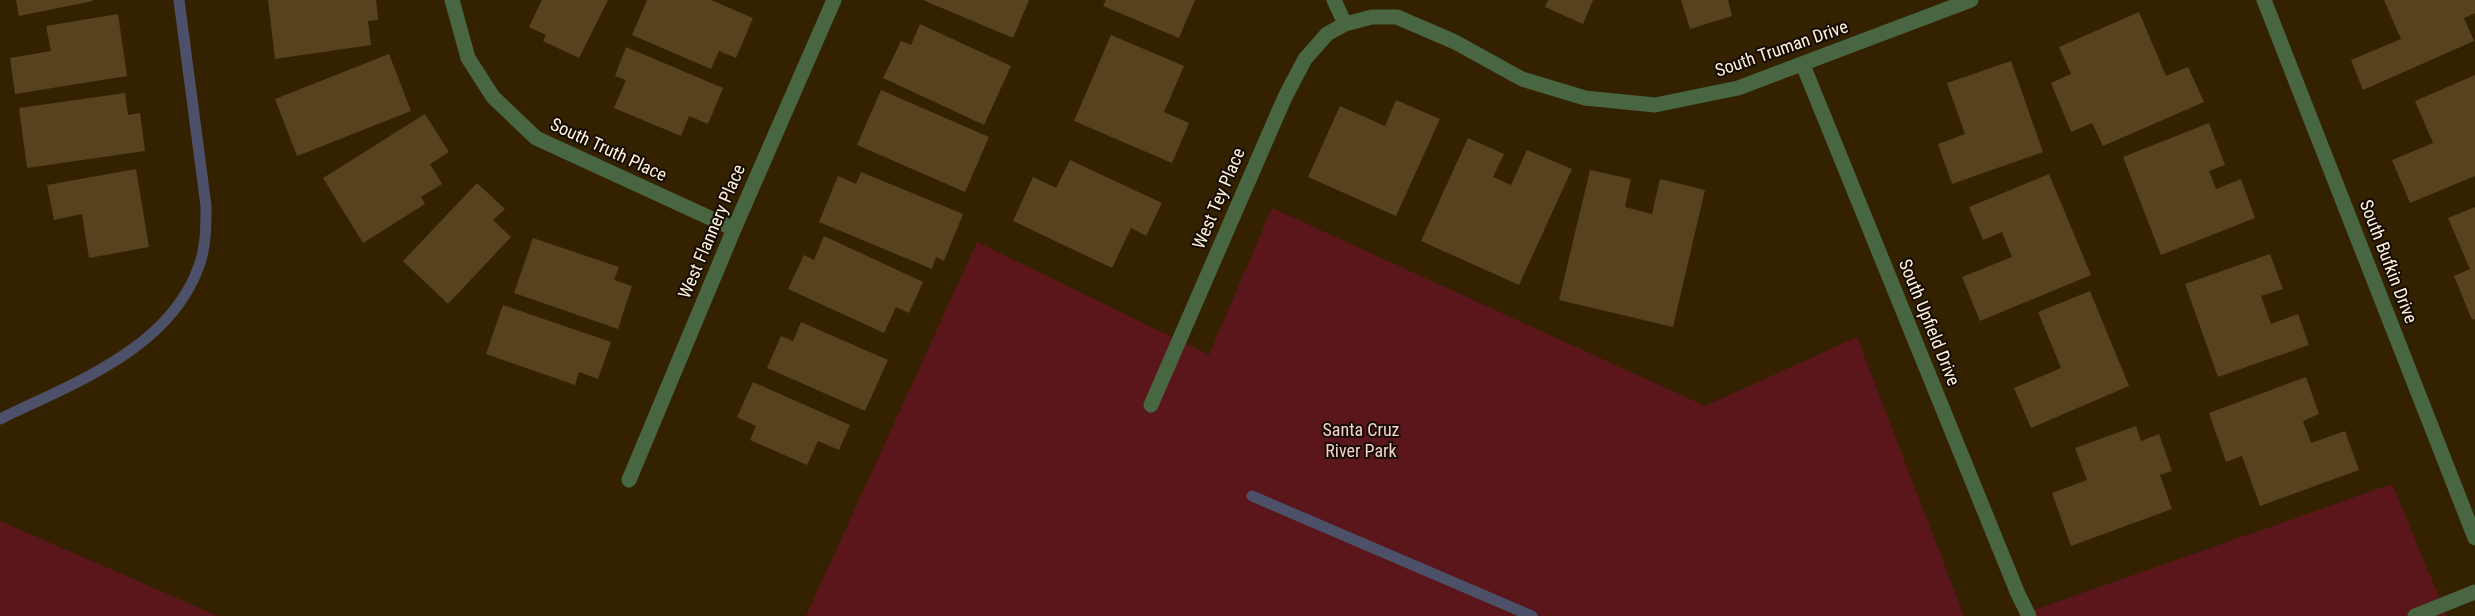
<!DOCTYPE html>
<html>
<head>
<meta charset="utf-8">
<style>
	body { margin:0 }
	canvas { display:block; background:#332100 }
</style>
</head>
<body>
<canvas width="2475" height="616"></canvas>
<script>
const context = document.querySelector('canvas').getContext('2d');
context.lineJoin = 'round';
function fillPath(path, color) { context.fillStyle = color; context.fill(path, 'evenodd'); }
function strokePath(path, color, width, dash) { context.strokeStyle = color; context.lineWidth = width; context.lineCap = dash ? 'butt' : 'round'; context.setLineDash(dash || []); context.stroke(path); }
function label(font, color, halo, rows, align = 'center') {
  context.font = font + ' "Roboto Condensed",sans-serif'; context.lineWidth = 4; context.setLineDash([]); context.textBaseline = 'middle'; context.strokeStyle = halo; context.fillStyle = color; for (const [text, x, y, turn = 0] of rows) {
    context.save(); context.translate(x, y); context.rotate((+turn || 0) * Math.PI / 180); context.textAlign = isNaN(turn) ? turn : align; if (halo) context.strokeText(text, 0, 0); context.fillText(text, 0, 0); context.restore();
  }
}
fillPath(new Path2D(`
	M1272,208l433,198 152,-69 107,279h-1158l171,-374 232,113z
	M2392,484l55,132h-430z
	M0,521l218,95h-218z`), '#5a161b');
strokePath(new Path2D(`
	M0,419c73,-36 169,-69 199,-153 7,-19 7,-40 7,-60l-27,-206
	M1252,496l280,120`), '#4c5069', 11);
fillPath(new Path2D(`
	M16,0h77v1l-74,15z
	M268,0h108l2,20 -10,1 3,24 -96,14z
	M542,0h66l-29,58 -36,-17 3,-6 -17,-8z
	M647,0h64l42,18 -17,40 -17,-7 -8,18 -79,-34z
	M923,0h106l-16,38z
	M1106,0h89l-16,38 -76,-32z
	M1548,0h45l-10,24 -38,-17z
	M1681,0h47l4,16 -42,13z
	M2384,0h91v13l-11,5 10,23 -111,49 -12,-30 50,-21z
	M2139,12l27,64 22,-9 16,35 -101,44 -11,-23 -21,9 -20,-49 20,-9 -12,-27z
	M118,14l9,62 -112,18 -5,-36 41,-7 -5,-25z
	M920,24l91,42 -27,59 -101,-47 18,-37 10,4z
	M1111,35l73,31 -20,46 25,11 -17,40 -98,-42z
	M626,47l97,41 -15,36 -19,-8 -8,20 -67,-28 12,-28 -11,-4z
	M389,54l22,57 -114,45 -22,-57z
	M2011,61l32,91 -91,32 -14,-40 27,-10 -18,-51z
	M2475,75v101l-65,27 -18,-43 41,-17 -18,-42z
	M881,90l108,47 -24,55 -108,-47z
	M125,93l3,22 12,-2 5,38 -118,17 -8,-60z
	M1396,100l44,19 -44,97 -88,-39 32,-71 45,20z
	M425,114l24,38 -19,12 12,20 -21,13 4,7 -62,39 -40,-65z
	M2209,123l16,42 -16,6 7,18 25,-10 14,39 -94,37 -38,-98z
	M1468,138l36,16 -11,23 18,8 16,-35 45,19 -53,116 -98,-44z
	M1070,160l92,43 -16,33 -15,-8 -19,40 -99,-47 20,-44 23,11z
	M136,169l13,78 -60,11 -7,-44 -28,6 -7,-35z
	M1590,170l41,9 -6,28 27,7 8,-35 45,11 -32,137 -114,-27z
	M861,172l102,42 -19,47 -8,-4 -4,12 -113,-47 19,-46 18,8z
	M2049,174l42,101 -111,46 -18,-44 50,-20 -10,-25 -19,8 -14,-33z
	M477,183l28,26 -12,11 18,17 -63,67 -45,-43z
	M2475,207v112l-3,1 -18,-44 16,-7 -22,-51z
	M824,236l99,46 -14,31 -13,-6 -12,26 -96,-44 16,-34 10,5z
	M533,238l86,29 -5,13 18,6 -14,43 -104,-36z
	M2270,254l13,35 -22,7 10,28 27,-10 11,31 -91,32 -33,-93z
	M2090,291l39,95 -98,42 -17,-40 47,-20 -23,-56z
	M503,305l108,37 -13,37 -19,-7 -4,13 -89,-31z
	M801,322l87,38 -23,51 -98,-43 14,-32 12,5z
	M2306,377l13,37 -16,7 8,22 34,-12 14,39 -99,36 -18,-50 -16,6 -17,-49z
	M753,382l97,43 -11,25 -21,-9 -11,24 -57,-25 6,-14 -19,-9z
	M2136,426l5,15 18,-7 13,37 -12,4 12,34 -101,37 -19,-53 35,-13 -12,-32z`), '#56421c');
strokePath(new Path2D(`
	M452,0l16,58 25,39 43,41 198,91
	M1334,0l11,24
	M2264,0l211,538
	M1803,65l215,529 11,22
	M1151,405l134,-308 20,-38 22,-25 18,-10 27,-7h25l58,25 67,37 63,19 70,7 83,-17 233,-88
	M629,480l105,-251 100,-229
	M2415,616l60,-24`), '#476641', 15);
label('18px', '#fff3df', '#160b00', [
	["South Truman Drive",1782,50,-19],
	["South Truth Place",608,151,25],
	["West Tey Place",1220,199,-67],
	["West Flannery Place",713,232,-67],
	["South Bufkin Drive",2387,262,69],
	["South Upfield Drive",1928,323,68]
]);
label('18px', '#f3d2d1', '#160b00', [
	["Santa Cruz",1361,431],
	["River Park",1361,452]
]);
</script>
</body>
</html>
